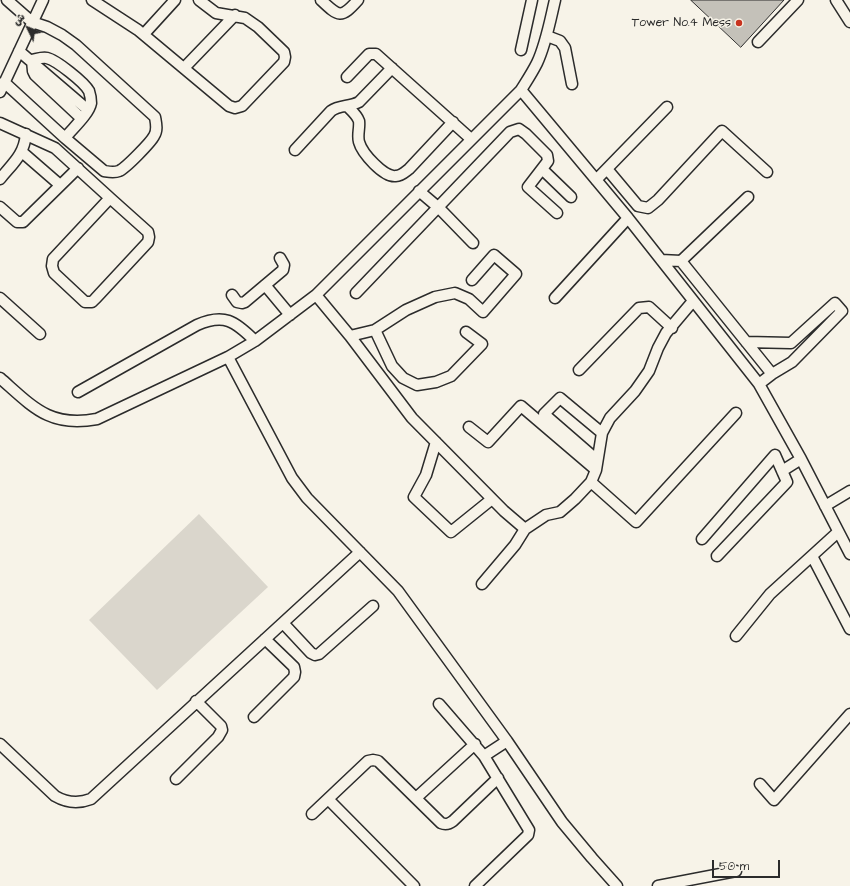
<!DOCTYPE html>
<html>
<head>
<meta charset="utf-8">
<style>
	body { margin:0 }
	#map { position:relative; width:850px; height:886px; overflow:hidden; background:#f7f3e8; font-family:"Architects Daughter","Playpen Sans Arabic",sans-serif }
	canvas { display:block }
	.north { position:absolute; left:8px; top:8px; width:40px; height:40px; -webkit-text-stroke:3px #f7f3e8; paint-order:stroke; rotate:313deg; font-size:11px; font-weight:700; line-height:16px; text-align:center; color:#2b2b2b }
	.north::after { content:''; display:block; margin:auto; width:14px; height:18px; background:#2b2b2b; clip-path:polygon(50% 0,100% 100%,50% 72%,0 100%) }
	.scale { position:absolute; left:712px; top:860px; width:68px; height:18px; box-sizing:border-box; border:2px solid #2b2b2b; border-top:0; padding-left:5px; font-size:12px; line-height:14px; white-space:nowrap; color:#2b2b2b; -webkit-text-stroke:3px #f7f3e8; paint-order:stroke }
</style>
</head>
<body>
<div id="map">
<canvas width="850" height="886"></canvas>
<div class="north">ش</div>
<div class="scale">50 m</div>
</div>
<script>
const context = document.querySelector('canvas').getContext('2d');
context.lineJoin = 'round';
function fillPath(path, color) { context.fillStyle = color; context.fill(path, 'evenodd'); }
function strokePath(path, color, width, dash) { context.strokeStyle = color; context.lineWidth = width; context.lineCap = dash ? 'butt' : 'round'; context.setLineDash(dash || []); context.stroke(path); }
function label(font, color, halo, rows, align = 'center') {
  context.font = font + ' "Architects Daughter",sans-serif'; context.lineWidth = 3; context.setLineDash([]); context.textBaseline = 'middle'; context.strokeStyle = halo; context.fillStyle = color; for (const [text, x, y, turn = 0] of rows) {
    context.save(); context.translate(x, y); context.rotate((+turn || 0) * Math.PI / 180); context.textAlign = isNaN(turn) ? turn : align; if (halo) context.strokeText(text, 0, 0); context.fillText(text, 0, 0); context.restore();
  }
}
fillPath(new Path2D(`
	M199,514l69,73 -111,103 -68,-70z`), '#dad6cc');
const building = new Path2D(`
	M691,0h93l-43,47z`);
fillPath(building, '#c4c1b9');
strokePath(building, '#2b2b2b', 1);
const minor = new Path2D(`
	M92,0l46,30 91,76 6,2 7,-2 42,-44 1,-5 -1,-5 -26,-25 -13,-9 -29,-5 -17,-13
	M321,0c18,17 20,19 37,0
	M836,0l14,22
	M144,34l31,-34
	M547,36l13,5 5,7 7,36
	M758,42l40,-42
	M521,50l11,-50
	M19,51l69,59
	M184,68l51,-53
	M347,77l22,-23h7l95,85
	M4,82l61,56 39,33c6,1 10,2 15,0 7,-3 32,-29 35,-35 4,-6 2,-13 1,-19l-79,-72 -14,-10 -15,-8 -15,-5 -25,-22
	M521,90l107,128 131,166 42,75 49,95
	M0,92l43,-92
	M347,106c4,4 10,9 12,15 1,7 -2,14 0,21 3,11 25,36 37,34 5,0 9,-4 13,-7l44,-47
	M0,123l55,25 55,50
	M65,138c7,-9 24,-24 26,-35 0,-4 -1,-9 -2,-12 -5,-9 -33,-31 -42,-33 -5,-1 -10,1 -15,2l1,11 2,4 46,43
	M295,150l36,-39c8,-6 19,-4 28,-9l33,-34
	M22,152l38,33
	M542,169l29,28
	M607,169l31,37 10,2 10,-8 64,-69 45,41
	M0,179c13,-16 24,-24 26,-45
	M596,180l71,-73
	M419,191l20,17 34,35
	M110,198l38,34 1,5 -1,5 -53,57 -3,3h-7l-31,-29 -2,-7 1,-7z
	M0,207l17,15h6l55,-54
	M661,260l20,1 67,-64
	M681,261l91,113 -13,10
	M265,285l25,30
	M356,293l154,-161 9,-3 7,5 21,21 1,6 -20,26 29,26
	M232,295l5,7 5,1 3,-1 38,-32 1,-5 -4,-7
	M316,295l34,41 62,82 92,93 21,18
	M0,298l40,36
	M555,298l73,-80
	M375,330l17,36 11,12 14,7 19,-3 15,-6 31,-32 -16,-12
	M350,336l25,-6 31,-20 29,-13 20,-4 14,6 14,13 33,-38 -22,-19 -22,25
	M746,342l45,1 44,-40 7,8 -50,51 -20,12
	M228,357l64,121 15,20 91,93 109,150 55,81 30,36 25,28
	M579,370l60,-62 10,-1 23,21
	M0,378c33,29 50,50 97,41l131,-62 27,-16 61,-46 205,-205c5,-8 11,-17 16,-27 9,-19 13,-42 18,-63
	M78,392l119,-67c27,-12 38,-4 58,16
	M469,427l19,15 33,-36 75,64
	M436,442l-10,33 -12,22 37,35 41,-33
	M597,460l-53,-46 16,-16 42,35
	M782,471l19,-12
	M591,482l45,40 100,-109
	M825,506l25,-15
	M702,539l73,-84 12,27 -70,74
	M812,556l38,73
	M482,584l33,-39 10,-16 21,-14 14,-3 15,-13 16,-17 5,-12 6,-37 8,-15 25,-27 14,-20 9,-23 8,-15 27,-32
	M283,623l28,30 4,2 4,-1 54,-48
	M736,636l34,-42 68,-62
	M439,704l45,52 45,74 -1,5 -53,51
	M254,717l40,-40 1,-5 -1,-5 -29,-28
	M0,744l55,52c12,7 23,8 36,3l269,-247
	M484,756l23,-15
	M176,779l42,-42 4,-7 -1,-4 -25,-25
	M760,784l14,16 76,-86
	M416,798l59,-54
	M328,799l86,87
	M312,814l56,-53 5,-1 5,1 63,62c5,2 8,1 12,-2l45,-43
	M658,886l78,-15`);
strokePath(minor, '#2b2b2b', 13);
strokePath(minor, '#f7f3e8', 10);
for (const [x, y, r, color] of [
	[739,23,4,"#c8321e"]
]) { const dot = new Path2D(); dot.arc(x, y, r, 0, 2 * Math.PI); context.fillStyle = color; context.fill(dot); strokePath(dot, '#f7f3e8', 1.5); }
label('12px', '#2b2b2b', '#f7f3e8', [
	["Tower No.4 Mess",731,23]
], 'right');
</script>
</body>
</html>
